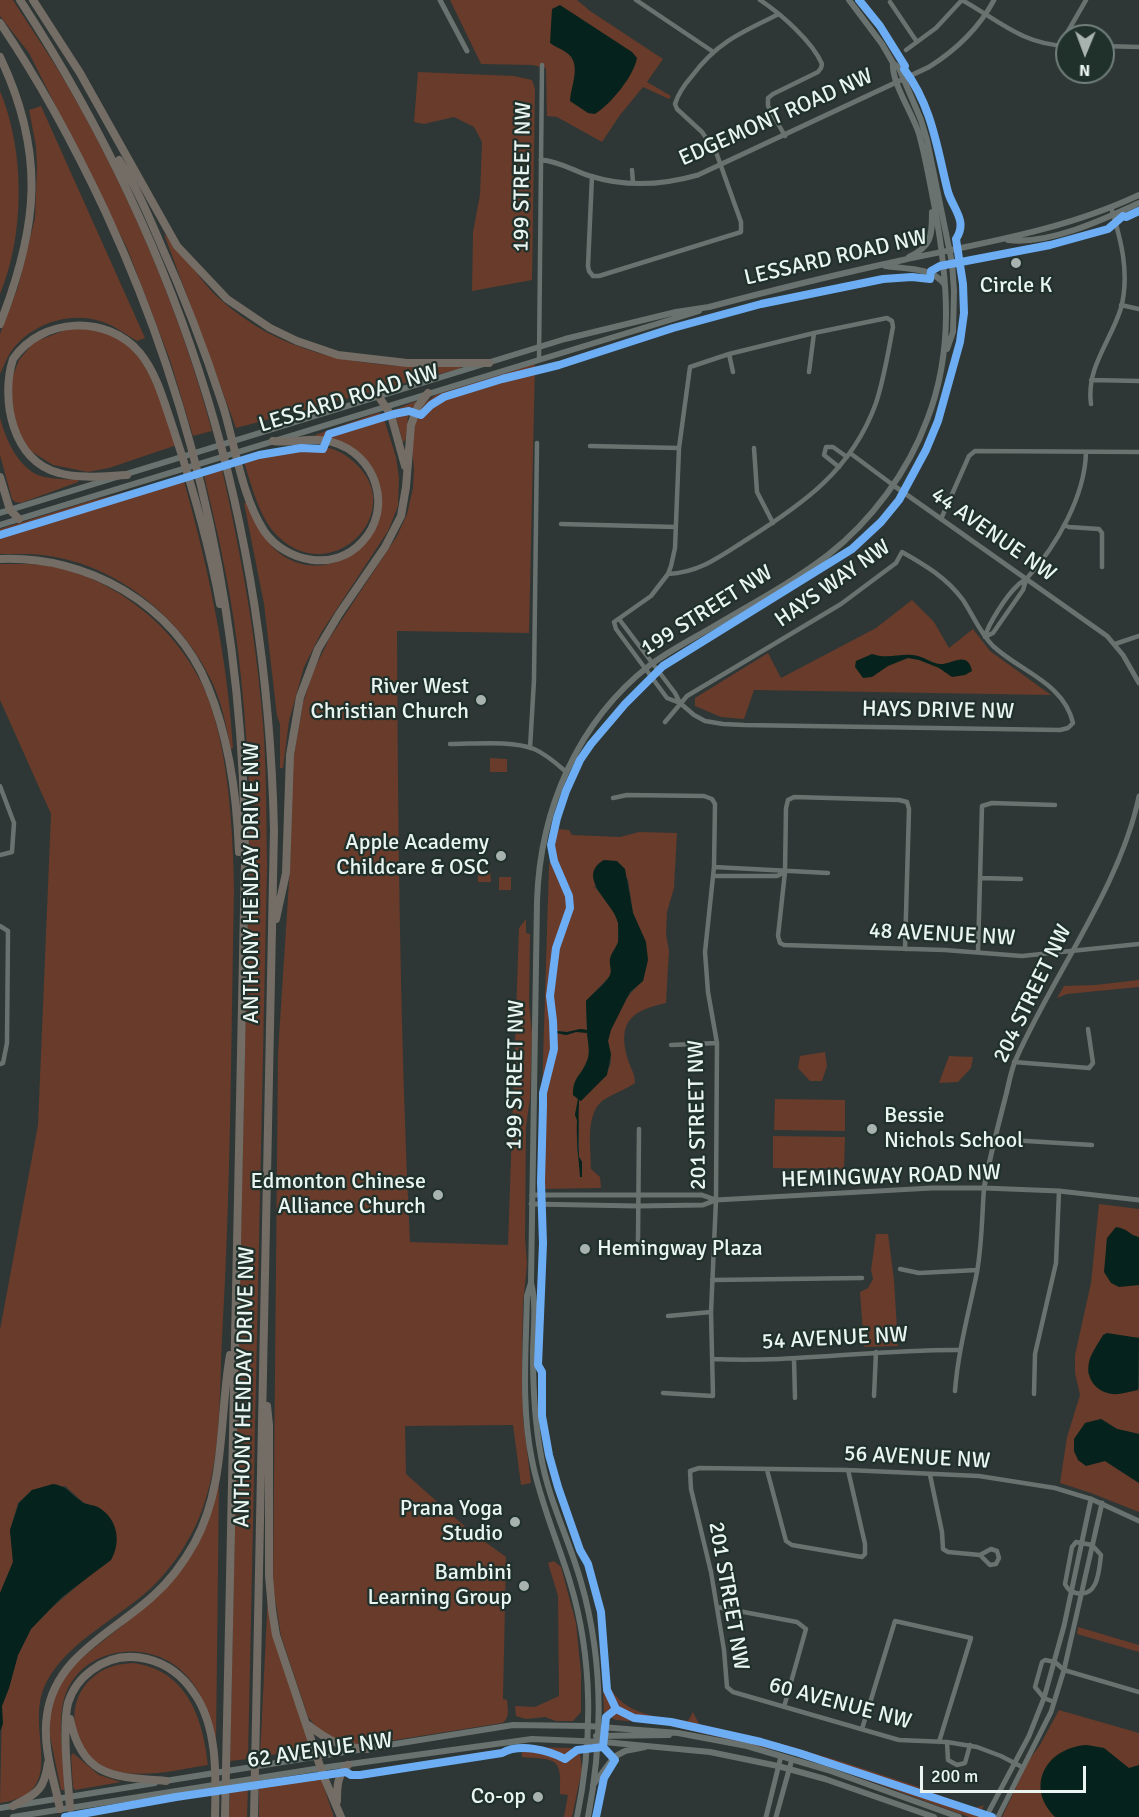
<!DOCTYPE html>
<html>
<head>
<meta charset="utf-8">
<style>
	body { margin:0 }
	#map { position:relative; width:1139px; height:1817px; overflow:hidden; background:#2e3735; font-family:Signika,sans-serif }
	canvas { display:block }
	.north { position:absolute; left:1055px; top:24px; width:60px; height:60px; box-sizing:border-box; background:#20312c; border:2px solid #717f7b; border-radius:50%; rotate:181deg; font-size:16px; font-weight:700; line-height:24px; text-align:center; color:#eaf5f1 }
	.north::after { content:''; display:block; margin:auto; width:21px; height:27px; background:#a8b2af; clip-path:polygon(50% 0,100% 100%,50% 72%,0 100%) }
	.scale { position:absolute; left:920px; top:1766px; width:166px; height:27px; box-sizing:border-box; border:3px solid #eaf5f1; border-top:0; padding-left:8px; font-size:18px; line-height:21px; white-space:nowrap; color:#eaf5f1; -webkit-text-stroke:4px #20312c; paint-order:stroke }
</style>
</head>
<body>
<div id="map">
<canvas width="1139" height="1817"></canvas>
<div class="north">N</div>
<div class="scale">200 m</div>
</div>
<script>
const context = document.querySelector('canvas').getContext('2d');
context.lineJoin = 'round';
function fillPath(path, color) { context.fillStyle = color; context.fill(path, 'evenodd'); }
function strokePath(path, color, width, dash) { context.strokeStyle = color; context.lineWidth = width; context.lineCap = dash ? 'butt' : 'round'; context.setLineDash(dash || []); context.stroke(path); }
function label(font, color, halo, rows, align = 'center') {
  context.font = font + ' Signika,sans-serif'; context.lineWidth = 4.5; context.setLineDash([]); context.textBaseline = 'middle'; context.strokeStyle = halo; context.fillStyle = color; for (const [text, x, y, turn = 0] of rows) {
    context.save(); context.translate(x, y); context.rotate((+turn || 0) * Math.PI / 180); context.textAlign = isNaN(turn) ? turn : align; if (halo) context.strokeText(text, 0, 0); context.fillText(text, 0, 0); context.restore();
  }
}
fillPath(new Path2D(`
	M0,0h13c20,32 43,64 61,97 59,104 107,218 138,334l-19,5 -23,-76 -43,-112 -98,-195 -29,-37z
	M450,0h127l13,11 73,48 -16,23 24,14 -2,3 -26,-12 -23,28 -18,27 -45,-25 -10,-1 -1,-48 -14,-3 -51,-1z
	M418,72l96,4 18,4 3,9 -3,191 -60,11 1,-59 7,-37 2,-53 -8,-15 -20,-10 -30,7 -10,-2z
	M0,91c25,60 25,143 0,203z
	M41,106l104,232 -8,3c-13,-8 -26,-18 -41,-21 -29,-8 -65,5 -83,29 -6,7 -9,17 -13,25v-40l18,-47 17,-69 2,-51 -1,-21 -7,-36z
	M164,234c21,18 35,47 57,66 65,59 154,70 238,66l3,2 -226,60z
	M71,328c10,1 22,1 32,3 46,14 59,75 74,114l-68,23 -21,4 -35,-7 -24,-15 -18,-27 1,-45 7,-18 15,-18z
	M535,364l-6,269 -132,-2c1,204 3,407 13,611l98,3 11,-317 7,-9v14l4,1 -1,69 3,31 -2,64 -4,29 -1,111 2,26 -4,40 -1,51 1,63 8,65 -10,2 -8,-60 -108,1 1,48 64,57 36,26 -3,142 4,1c1,9 3,19 -5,23l-138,22 -30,-5 -16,-11 -10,-12 -27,-81 -8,-51 5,-532 12,-187 3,-105 10,-58 10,-31 16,-33 68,-103 10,-22 6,-26 1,-19 -3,-30 8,-31 16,-13z
	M416,401l-8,16 -2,21 -3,5 -9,-33z
	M377,413h3l4,6 12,38 3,21 -1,28 -10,25 -67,102 -17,34 -15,54 -6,47h-3v-44l-3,-8 -13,-112 -20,-101h3c6,12 12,26 20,37 35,49 111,22 114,-36 1,-17 -4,-34 -17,-46 -11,-13 -36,-14 -49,-23z
	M0,418c6,22 19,53 44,59 11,2 23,2 34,3v2l-57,21 -6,-1 -3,-3 -12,-44z
	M302,446c9,0 18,0 27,2 12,3 23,11 31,20 45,50 -35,125 -88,62 -14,-18 -21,-46 -28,-68l16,-5v-4z
	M222,469c17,77 32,155 39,233 6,55 5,110 6,164l-19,893 -18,2 20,-959c-4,-81 -10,-162 -27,-242 -5,-28 -13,-57 -19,-85z
	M184,481c25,90 43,174 49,267l-2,1c-5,-23 -9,-46 -19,-67 -28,-61 -90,-113 -157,-125 -18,-4 -37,-3 -55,-3v-25l90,-28 73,-18 1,3z
	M0,564c18,0 37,-1 55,3 63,14 120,60 148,119 25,54 30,142 31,202 -3,150 -3,300 -12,450 -3,59 0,124 -23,180 -9,22 -25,46 -41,63 -33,35 -90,58 -112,102 -24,47 27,110 -46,120l2,-97 7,-18 9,-33 13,-26 18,-19 48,-41 14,-9 -14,-53 -13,-4 -19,-17 -33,4 -14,13 -8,27 3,32 -13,31v-263l38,-205 13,-311 -51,-114z
	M912,600l22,22 15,26 24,-19 17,22 61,44 -297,-5 -10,29 -23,-2 -26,-11v-8l73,-45 13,25 95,-50z
	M490,758l17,1v13h-17z
	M557,829l12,1 3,5 48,2 19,-5 38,1 -3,55 -7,24 -1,22 3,17 -3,52c-36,8 -49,20 -38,57 3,9 7,14 7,23 -10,7 -23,11 -33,18 -17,15 -11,47 -11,68l9,8 1,11 -62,1 10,-323zM628,879l5,34 13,30 -3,38c-14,11 -35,40 -35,60 0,9 6,18 1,27 -7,13 -19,22 -28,33l-2,-1 -2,17 2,4v36l3,5 -1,15 -4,-28v-29l-2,-5 3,-16 -5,-4c0,-16 8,-19 14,-32 4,-10 1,-21 0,-31h-11l-10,3 -10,-4 11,1 13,-3 7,1 -1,-29 24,-25 2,-8 -1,-11 7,-14v-21l-5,-12 -19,-24z
	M478,869h12l1,13h-13z
	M499,877h12v13h-12z
	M1139,980v7l-72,7 -10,4 7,-12 31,-1z
	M825,1052l2,14 -5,15h-12l-12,-13 2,-12z
	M949,1056l24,1 -2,11 -13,14 -19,1z
	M775,1099l70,1v31l-71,-1z
	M773,1136l72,1 -1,32 -71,-1z
	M1099,1204l40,5v28l-32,1 -1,16 30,31h3v53l-31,-4 -18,24 -2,16 51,15v45l-22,-5 -16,-10 -16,4 20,38 34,22v29l-48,-19 -31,-10 7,-46 13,-42 -5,-22v-18l16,-72z
	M876,1234h12l6,46 4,66 -34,1 -4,-55 8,-4 5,-9 -2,-9z
	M219,1480l-3,264c-6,-26 -12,-51 -32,-71 -36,-36 -105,-26 -120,26 -7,25 0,61 1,88l-1,3h-3l-11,-54v-20l4,-21 9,-18 16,-17 44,-35 63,-65z
	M554,1561l7,6 15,56 5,50v39l-8,9h-17l-11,-4 -19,2 -10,-3 -1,-10 20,1 24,-11 -1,-100 -10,-33z
	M268,1593l40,150 -1,6 -47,8z
	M1078,1627l61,18v7l-62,-18z
	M133,1663c54,7 70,55 75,102 -31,5 -66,14 -96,5 -38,-12 -51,-64 -21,-91 12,-12 26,-15 42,-16z
	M609,1684c1,5 3,7 7,12 19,21 46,21 72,25l5,-9 6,12 79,19 65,19 73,24 57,23 11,-4 -5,12h-10l-132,-48 -54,-17 -121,-28 -46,-4 -12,-6 -1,-26z
	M1059,1710l80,23v84h-137l27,-57 11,-15z
	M527,1747l44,1 9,6 2,15 -10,48h-8l4,-22 -8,-1c2,-38 -4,-34 -38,-37v-7z
	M73,1753l26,22 22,7 -46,8 -2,-3 -2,-31z
	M320,1776l14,41h-75v-32z
	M248,1787l-1,30h-18l1,-27z`), '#683b2b');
fillPath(new Path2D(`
	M560,5l72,47 5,6c-3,18 -27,47 -42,56l-7,-1 -18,-12c1,-16 12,-37 -3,-48 -5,-4 -12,-6 -17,-10l2,-34z
	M872,654c16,6 31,-2 46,2 8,2 15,8 23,8 11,0 27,-14 31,7l-7,4 -13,2 -13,-9 -20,-8 -11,-2 -20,8 -16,11 -9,1 -8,-11 1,-6z
	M604,860l13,1 8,8 8,44 13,29 2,18 -5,21 -13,11 -19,38 -3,11 3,13 -4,21 -26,26 -2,-1 -1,45 1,12 3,5v15h-2c-1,-19 -4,-37 -3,-57l-2,-5 3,-16 -5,-4c0,-18 7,-18 13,-32 5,-9 2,-20 1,-30l-11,-1 -10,3 -10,-2 -1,-2 12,1 14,-3 6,1 -1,-29c7,-8 17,-15 23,-24 4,-6 0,-11 1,-18 1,-6 6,-11 8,-17 1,-5 0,-13 0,-19 -3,-19 -44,-46 -14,-63z
	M1116,1227c13,2 13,8 23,10v48l-20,2 -8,-4 -7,-11 3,-34z
	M1107,1333l32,5 -1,52c-6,1 -12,3 -19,4 -22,2 -37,-17 -28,-38 3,-7 8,-14 12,-21z
	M1101,1419l16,10 22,5v49l-34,-22 -19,5 -8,-6 -4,-9v-12l11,-16z
	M53,1484c17,3 17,11 31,19 4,2 9,2 14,4 19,11 24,34 13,53l-49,37 -31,32 -13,26 -9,33 -7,18 1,18 -3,7v-138l13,-31 -3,-32 9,-27 13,-13z
	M1087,1745l17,3 25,20 10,-3v52h-84c-31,-31 -8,-70 32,-72z`), '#05231c');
strokePath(new Path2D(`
	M636,0l76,51
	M760,0c21,14 52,41 62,64l-1,4 -3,4 -45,22 -5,4v8l17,30
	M962,0c36,20 61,45 105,46
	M890,2l27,40
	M1060,45l26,-45
	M1103,46l36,1
	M906,50l30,-22 26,-28
	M632,170l1,13
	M592,176l-4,90 1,5 4,5h6l142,-44v-10l-25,-70 -14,-20 -25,-23 -2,-5c3,-10 10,-20 17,-28 25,-34 50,-44 87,-62
	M1121,305l18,4
	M729,354l4,18
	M539,360l3,-295
	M809,372l5,-39
	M1091,380l48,1
	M1091,404c-5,-37 20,-63 30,-96 9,-35 0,-68 -10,-101
	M590,446l89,2
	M754,448l3,44 16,31
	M850,453l43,32
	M839,467l-15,-12 2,-8h7l14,10
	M941,519l28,-63 6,-5 164,1
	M561,524l115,3
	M1064,525l5,2 30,2 3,4v34
	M619,619l56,74 5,10
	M985,637c3,-13 22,-42 32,-51 3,-4 8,-5 11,-9 29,-32 57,-81 58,-125
	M985,637l8,-4 30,-43 3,-10
	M1115,644l24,-8
	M665,722l22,-26 154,-92 55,-41 6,-11c23,13 45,26 61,48 10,15 17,33 30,46 28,26 71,37 80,77l-5,5 -8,2 -316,-5 -21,-1 -18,-3 -11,-6 -14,-12 -13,-5 -51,-69 -2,-7 37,-26 17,-22 3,-8 4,-18 4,-100 11,-81 39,-13 85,-21 73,-15 5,3 1,6c-5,26 -9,52 -17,76 -24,67 -73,101 -130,137 -25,16 -47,33 -78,34
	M450,744c24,0 62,-4 84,5 12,5 22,14 31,22
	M530,748l4,-68 3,-237
	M0,786l14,37 -2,29 -12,3
	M613,798l14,-3 77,1 8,3 3,5 -1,63 -9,85 3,40 9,51 -1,157 -5,112 2,84 -50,-3
	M714,867l114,6
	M713,876h64l8,-4
	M981,878l40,1
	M0,926l8,5 -1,112 -4,20 -3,1
	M905,949l4,-140 -2,-7 -8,-2 -105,-3 -6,3 -2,8 -1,64 -7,64 2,7 4,2 161,5 77,6 117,-12
	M978,952l4,-146 10,-3 63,2
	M671,1045l46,-2
	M1014,1062l75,6 4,-5 -5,-34
	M994,1139l98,6
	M638,1241l1,-112
	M900,1269l19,4 58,-3
	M712,1280l150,-2
	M668,1316l43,-4
	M713,1359c82,4 164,-10 247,-9
	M794,1359l1,39
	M955,1391c3,-40 14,-79 22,-119 5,-28 5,-56 7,-84
	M1034,1394l1,-40 21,-91 3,-72
	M874,1396l2,-44
	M767,1470l19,71 6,4 70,12 3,-3v-10l-17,-74
	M930,1475l12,57 1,17 5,3 32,3 11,-6 6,2 2,7 -3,6 -6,1 -10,-10
	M1076,1542l16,3 9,10c-2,16 -3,43 -25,38 -6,-2 -8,-3 -11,-9l7,-37z
	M717,1607l80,15 9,7 -22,78
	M1054,1702l-10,-4 -9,-11 7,-25 3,-2 10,2 9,8 75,22
	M862,1729l33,-108 76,17 -32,104
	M947,1742l1,18 9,5 8,-2 5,-18
	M1022,1767l-21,-11 -24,-9 -30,-5 -48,-2 -166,-48 -6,-5 -3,-37 -13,-78 -20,-83 -1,-18 9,-3 149,2 131,6 76,12 36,11`), '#6a726f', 4.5);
strokePath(new Path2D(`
	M440,0l27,51
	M541,160c18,1 33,11 49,16 35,11 73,9 108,-1l231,-108c27,-17 50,-39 65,-67
	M893,485l214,151 16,19 16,28
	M984,1188c6,-32 14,-62 22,-93 3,-12 5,-25 10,-36 37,-84 105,-174 123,-263
	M532,1195h170l14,5
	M531,1204l107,2 65,-1 13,-5 216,-12h52l75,3 80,9
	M766,1817l15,-61
	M776,1817l16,-58
	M986,1817l43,-81 15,-38 20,-72 27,-127 48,22
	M998,1817l53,-105 13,-42 38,-167`), '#6a726f', 5);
strokePath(new Path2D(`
	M849,0l33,44 11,19 6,5 22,52 6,20 25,123 2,28 -1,41 -6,17
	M1008,240c40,5 95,-20 131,-37
	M909,257c23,-11 23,-21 23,-45
	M885,266c20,3 48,1 60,19
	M0,513l565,-174 111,-27 33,-5c64,-17 129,-33 194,-47 80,-17 162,-30 236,-65
	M0,525l699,-214
	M531,1283l-4,13c-1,54 -6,111 5,164 8,42 26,82 38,122 23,76 23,158 7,235
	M596,1736l73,-1
	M165,1781l348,-56 75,1 90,7 69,13 81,24 131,47
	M593,1785l21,-28 11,-6 20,-4
	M0,1808l155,-25
	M13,1817l308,-49 211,-29 72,3 106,10 68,14 47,13 109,38
	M588,1817c15,-78 15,-159 -7,-235 -12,-43 -33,-83 -40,-126 -6,-33 -8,-67 -8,-101 0,-24 4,-49 -2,-72l6,-382c3,-91 40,-179 113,-236 20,-15 44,-27 66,-40 37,-22 77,-43 112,-70 43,-34 80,-83 99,-135 27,-69 21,-139 8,-211 -5,-25 -9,-50 -16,-75 -6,-20 -28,-52 -26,-71`), '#6a726f', 6);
strokePath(new Path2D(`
	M20,0c167,256 247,525 254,830l-20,987
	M33,0l47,73 97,173 50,53 43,29 27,13 41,14 69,8h82
	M0,23c41,60 75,124 106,190 95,206 139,422 139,649l-20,955
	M0,57c46,97 38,170 0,267
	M119,160c17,26 30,57 42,85 24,53 44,106 62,161 12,39 19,91 41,125 22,32 71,41 98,11 32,-34 14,-88 -30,-100 -19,-6 -40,2 -59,-1
	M379,397l12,18 14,51
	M127,475c-23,1 -46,4 -68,-2 -46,-11 -59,-73 -46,-114 29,-42 94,-45 127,-6 17,21 24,49 33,75 19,57 36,116 47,176
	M0,477l10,33 9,9
	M0,559c86,-4 175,45 208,128 21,51 29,110 31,165
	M276,919l10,-46 4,-118 10,-58 18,-48 21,-35 46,-67 16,-31 5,-29 5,-62 7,-19 10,-13
	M267,1406l2,19v151l3,34 4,25 47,140 18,42
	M70,1719c12,59 45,58 96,62
	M308,1725c21,16 32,22 59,24
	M337,1801c0,-14 0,-26 11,-36
	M13,1806c24,-13 31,-15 35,-43
	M70,1808c-2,-27 -8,-80 -2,-105 4,-13 13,-25 24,-33 34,-25 79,-12 102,23 24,34 22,84 21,124
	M60,1809c-6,-30 -18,-63 -13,-94 8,-59 67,-83 106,-119 17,-15 31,-34 42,-54 31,-58 24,-125 35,-187`), '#746d65', 8);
strokePath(new Path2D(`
	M859,0l21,26 25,40 -1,3c28,37 33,79 44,123 5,17 20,29 8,47l7,45 1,29 -4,29 -22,79 -12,29 -27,50 -18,22 -29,27 -189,117 -38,38 -34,40 -11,16 -14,31 -9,27 -6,27 3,16 15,35 1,12 -14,40 -6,48 3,25 1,28 -11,44v13l-2,76 2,61 -5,122 4,7v44l7,39 9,32 22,63 8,14 13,48 6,78 9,19 18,9 37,4 90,20 38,11 193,64
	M0,535l259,-80 42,-7 22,1 6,-15 65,-20 15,-3 12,4 10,-10 13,-8 58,-18 57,-14 114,-37 88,-24 122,-25 29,-2 18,2 1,-8 9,-5 110,-21 58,-16 15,-13 3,1 13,-6
	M65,1817l111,-20 170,-25 5,3h9l142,-22c18,-10 46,-3 63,6l12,-9 26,-3
	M596,1817l8,-39 11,-18 -12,-13 3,-30 10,-8`), '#6dadf4', 8);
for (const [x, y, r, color] of [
	[1016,263,6,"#a8b2af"],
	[481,700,6,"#a8b2af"],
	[501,856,6,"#a8b2af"],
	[872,1129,6,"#a8b2af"],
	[438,1195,6,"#a8b2af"],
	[585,1249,6,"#a8b2af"],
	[515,1522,6,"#a8b2af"],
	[524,1586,6,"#a8b2af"],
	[538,1797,6,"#a8b2af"]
]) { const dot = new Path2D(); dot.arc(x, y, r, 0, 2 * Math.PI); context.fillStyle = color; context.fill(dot); strokePath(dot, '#20312c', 2); }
label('22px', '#eaf5f1', '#20312c', [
	["EDGEMONT ROAD NW",776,118,-24],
	["199 STREET NW",523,177,-89],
	["LESSARD ROAD NW",836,258,-13],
	["LESSARD ROAD NW",349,399,-17],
	["44 AVENUE NW",993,535,35],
	["HAYS WAY NW",833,584,-35],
	["199 STREET NW",707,611,-32],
	["HAYS DRIVE NW",938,711,1],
	["ANTHONY HENDAY DRIVE NW",252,883,-90],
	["48 AVENUE NW",942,935,3],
	["204 STREET NW",1033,994,-64],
	["199 STREET NW",516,1075,-89],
	["201 STREET NW",698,1115,-91],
	["HEMINGWAY ROAD NW",891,1177,-2],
	["54 AVENUE NW",835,1339,-3],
	["ANTHONY HENDAY DRIVE NW",245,1387,-89],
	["56 AVENUE NW",917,1458,3],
	["201 STREET NW",728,1596,80],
	["60 AVENUE NW",840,1704,15],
	["62 AVENUE NW",320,1751,-8]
]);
label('22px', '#eaf5f1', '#20312c', [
	["Circle K",1016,286,"center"],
	["River West",469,687],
	["Christian Church",469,712],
	["Apple Academy",489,843],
	["Childcare & OSC",489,868],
	["Bessie",884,1116,"left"],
	["Nichols School",884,1141,"left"],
	["Edmonton Chinese",426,1182],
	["Alliance Church",426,1207],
	["Hemingway Plaza",597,1249,"left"],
	["Prana Yoga",503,1509],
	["Studio",503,1534],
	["Bambini",512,1573],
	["Learning Group",512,1598],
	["Co-op",526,1797]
], 'right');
</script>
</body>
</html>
